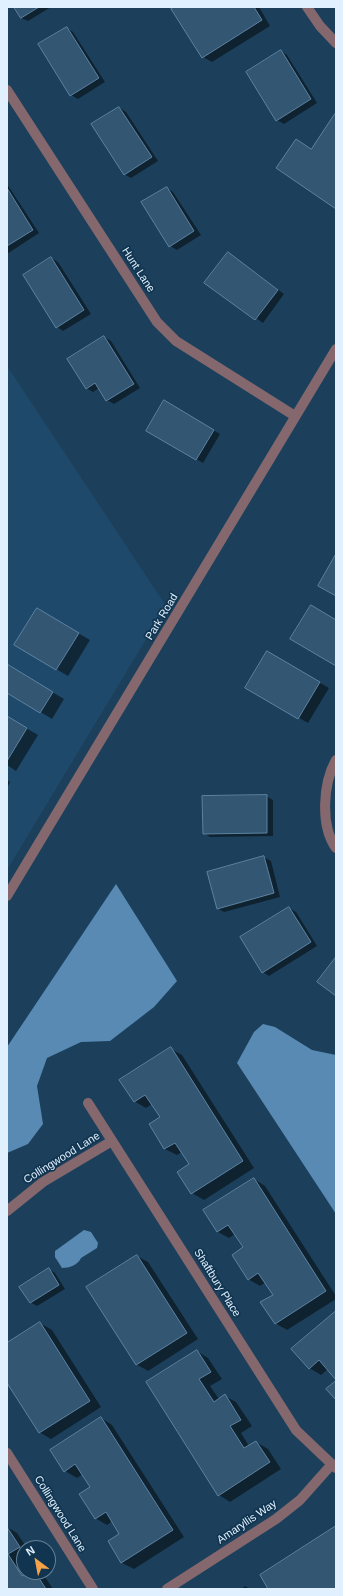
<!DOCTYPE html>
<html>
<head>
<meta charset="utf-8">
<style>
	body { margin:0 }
	#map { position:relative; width:343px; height:1596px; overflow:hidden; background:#1c405b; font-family:Arial,sans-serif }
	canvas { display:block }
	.frame { position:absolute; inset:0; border:8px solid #e0f0fe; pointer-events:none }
	.north { position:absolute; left:16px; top:1540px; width:40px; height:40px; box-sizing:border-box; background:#113550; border:1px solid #648096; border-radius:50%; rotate:328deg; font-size:11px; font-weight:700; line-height:16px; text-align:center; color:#e0f0fe }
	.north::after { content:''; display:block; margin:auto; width:14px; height:18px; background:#f6a248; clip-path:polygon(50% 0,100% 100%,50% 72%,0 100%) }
</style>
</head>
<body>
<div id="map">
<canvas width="343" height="1596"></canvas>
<div class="frame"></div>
<div class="north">N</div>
</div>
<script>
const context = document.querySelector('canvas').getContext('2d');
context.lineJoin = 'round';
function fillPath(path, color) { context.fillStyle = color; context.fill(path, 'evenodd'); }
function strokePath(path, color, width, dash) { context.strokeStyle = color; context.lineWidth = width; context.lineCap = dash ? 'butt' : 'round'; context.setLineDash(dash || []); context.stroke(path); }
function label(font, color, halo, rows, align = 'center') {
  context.font = font + ' Arial,sans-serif'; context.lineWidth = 3.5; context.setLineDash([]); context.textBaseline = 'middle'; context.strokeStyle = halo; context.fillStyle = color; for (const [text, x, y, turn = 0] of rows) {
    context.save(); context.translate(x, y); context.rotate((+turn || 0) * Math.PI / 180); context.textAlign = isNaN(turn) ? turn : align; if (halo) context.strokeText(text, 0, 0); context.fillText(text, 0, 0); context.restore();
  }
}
fillPath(new Path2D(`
	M7,366l159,240 -159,264z`), '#1e496a');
fillPath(new Path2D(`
	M116,884l61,97 -23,26 -44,34 -29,1 -34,16 -10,28 6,38 -15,20 -21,9v-106z
	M263,1024l12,3 37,23 24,5v159l-99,-151 17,-31z
	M84,1230l7,2 7,11 -1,5 -16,10c-3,7 -12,10 -19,10l-7,-11v-6z`), '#588ab4');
fillPath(new Path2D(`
	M15,7h36l-23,14 -7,-3z
	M177,7h82l11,19 -58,36 -9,-5z
	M67,28l6,4 32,50 -27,17 -7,-4z
	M281,51l6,4 30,48 -33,21 -7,-4 -30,-48z
	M120,108l6,4 32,49 -27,17 -7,-4z
	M7,184l32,49 -32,21z
	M167,188l6,4 28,43 -24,15 -7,-4z
	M234,257l50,37 -21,29 -57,-41z
	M51,258l7,4 33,52 -28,17 -6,-4z
	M104,337l7,4 29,47 -26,16 -7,-4 -8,-12 -6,4 -7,-4z
	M164,402l56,32 -17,29 -55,-33z
	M37,609l53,31 -22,36 -12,-7z
	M267,652l62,36 -21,35 -61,-35z
	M7,665l57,34 -12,20 -45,-27z
	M7,717l31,18 -22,36 -9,-6z
	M7,780l3,2 -3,6z
	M266,796l7,4v36l-63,1 -6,-4z
	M264,857l7,4 9,36 -56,15 -7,-4z
	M289,908l7,4 21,34 -48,30 -6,-4z
	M171,1049l11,6 72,113 -50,32 -12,-7 -2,-28 -8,-13 -5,3 -12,-6 -15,-24 11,-8 -9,-13 -6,4 -12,-7z
	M254,1179l11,7 71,110v3l-49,31 -12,-7 -1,-28 -8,-13 -6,4 -12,-7 -4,-31 -9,-14 -6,4 -11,-6z
	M137,1256l11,6 50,77 -50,32 -12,-7z
	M49,1269l6,4 10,16 -28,17 -7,-4z
	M336,1312v66l-8,-9 -7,6 -12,-7z
	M40,1323l12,7 49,77 -50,32 -12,-7 -32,-51v-37z
	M197,1351l11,7 14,21 -12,7 9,13 6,-3 11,6 16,24 -11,7 8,13 7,-4 12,7 13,20 -51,33 -11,-7 -72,-113z
	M101,1418l11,7 72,112 -50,32 -12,-6 -13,-21 12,-8 -8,-13 -6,4 -12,-7 -4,-31 -8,-13 -6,4 -12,-7z
	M7,1527l10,6 10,15h-3v10l-5,3 5,11 4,2 8,-2 9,5 8,12h-46z
	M245,1586l5,3h-9z`), '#0007');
const building = new Path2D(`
	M14,7h25l-18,11z
	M175,7h79l8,13 -60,38 -31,-49z
	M67,27l32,51 -29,18 -32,-52z
	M281,50l30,49 -35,22 -30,-49z
	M119,107l33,50 -28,18 -33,-51z
	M335,114l1,1v94l-60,-41 20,-29 15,10z
	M167,187l27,44 -25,16 -28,-45z
	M7,188l26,42 -26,16z
	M228,252l50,38 -23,30 -51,-37z
	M51,257l33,53 -28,18 -33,-53z
	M104,336l30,48 -28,17 -11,-18 -9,6 -19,-30z
	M164,400l50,30 -18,30 -50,-29z
	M336,554v42l-18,-10z
	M311,605l25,15v46l-46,-27z
	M37,608l42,25 -23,37 -42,-25z
	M267,651l53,31 -22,37 -53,-31z
	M7,664l46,28 -13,21 -33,-20z
	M7,716l20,12 -20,33z
	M267,795v38l-64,1 -1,-38z
	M264,856l10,37 -57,16 -10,-37z
	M289,907l22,35 -49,31 -22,-36z
	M336,957v39l-19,-14z
	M171,1047l72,114 -52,33 -14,-22 12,-8 -14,-21 -11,6 -15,-25 11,-7 -15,-22 -11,7 -15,-22z
	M254,1178l72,113 -51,33 -15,-22 13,-7 -15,-22 -10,7 -16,-25 11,-8 -15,-22 -11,7 -14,-22z
	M137,1255l50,78 -51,32 -50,-78z
	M49,1268l10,17 -29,18 -11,-16z
	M336,1311v69l-17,-20 -10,9 -18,-20z
	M40,1322l50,79 -51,32 -32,-50v-40z
	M197,1350l14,22 -12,7 15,23 11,-8 16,26 -11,6 14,22 12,-7 14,21 -52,34 -72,-114z
	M336,1381v19l-10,-11z
	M101,1417l72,113 -52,33 -13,-22 11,-7 -13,-22 -11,7 -16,-25 11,-7 -15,-23 -11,8 -14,-22z
	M336,1526v63h-68l-8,-14z
	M7,1527l13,20 -12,7 14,22 8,-4h5l11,17h-39z`);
fillPath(building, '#335673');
strokePath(building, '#5d82a1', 1);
strokePath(new Path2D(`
	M307,7l13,19 16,17
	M7,90l150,232 19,19 119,75
	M336,760c-13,23 -16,66 0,88
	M7,896l329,-547
	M88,1103l208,327 40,38
	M7,1211l36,-29 69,-41
	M7,1453l86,136
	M167,1589l109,-70 24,-19 32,-36`), '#85686e', 10);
label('11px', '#e0f0fe', '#113550', [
	["Hunt Lane",138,270,57],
	["Park Road",162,617,-59],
	["Collingwood Lane",62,1158,-32],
	["Shaftbury Place",217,1283,58],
	["Collingwood Lane",60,1514,58],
	["Amaryllis Way",247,1522,-34]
]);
</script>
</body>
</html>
